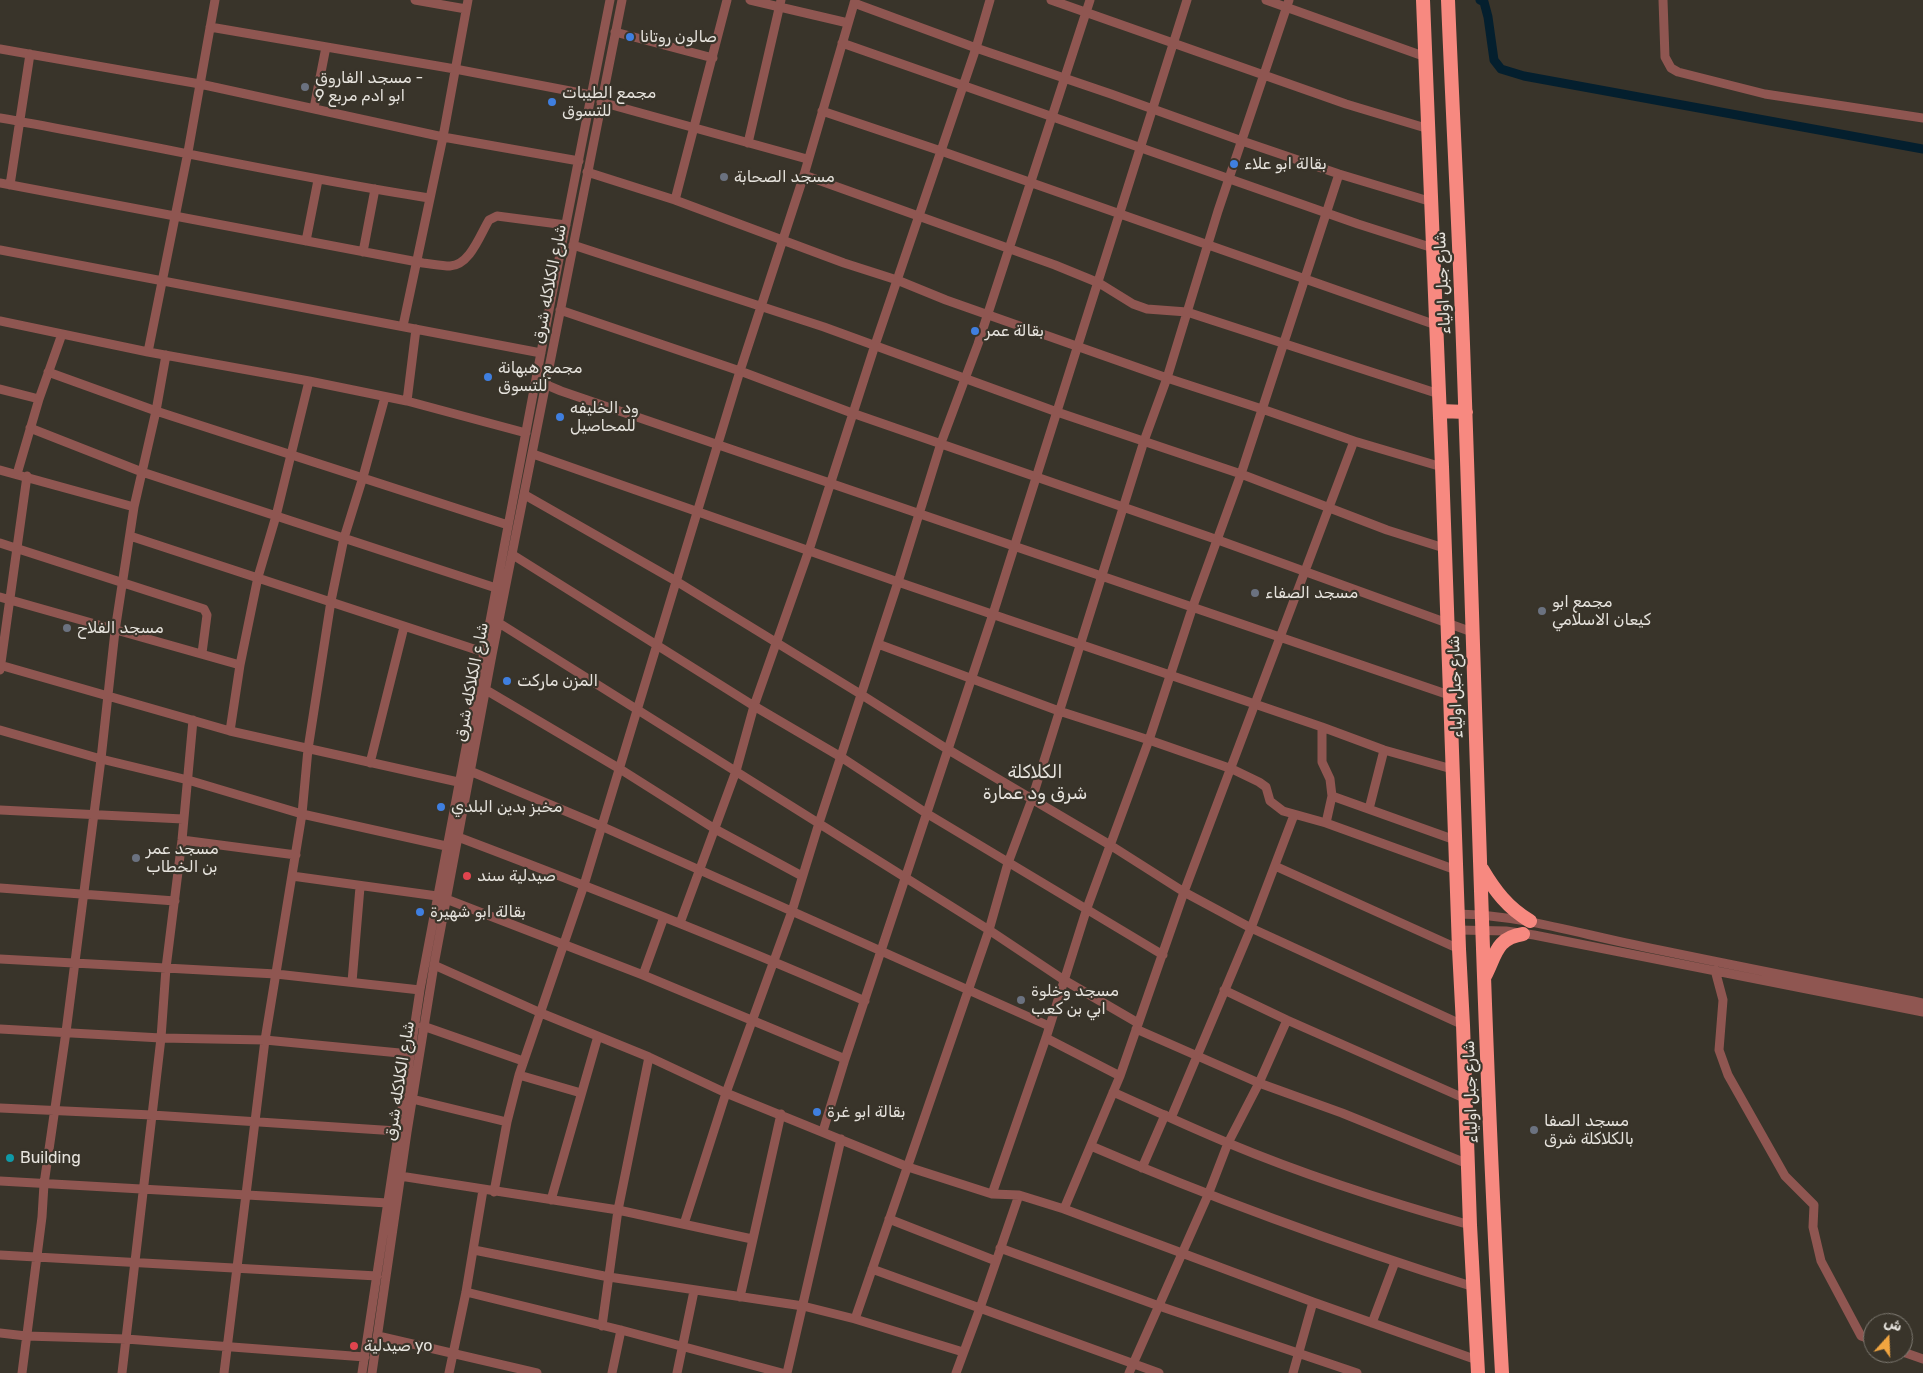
<!DOCTYPE html>
<html>
<head>
<meta charset="utf-8">
<style>
	body { margin:0 }
	#map { position:relative; width:1923px; height:1373px; overflow:hidden; background:#39342a; font-family:Rubik,Vazirmatn,sans-serif }
	canvas { display:block }
	.north { position:absolute; left:1863px; top:1313px; width:50px; height:50px; box-sizing:border-box; background:#39342a; border:1px solid #7e7a72; border-radius:50%; rotate:20deg; font-size:14px; font-weight:700; line-height:20px; text-align:center; color:#e6e3dd }
	.north::after { content:''; display:block; margin:auto; width:18px; height:22px; background:#f1a540; clip-path:polygon(50% 0,100% 100%,50% 72%,0 100%) }
</style>
</head>
<body>
<div id="map">
<canvas width="1923" height="1373"></canvas>
<div class="north">ش</div>
</div>
<script>
const context = document.querySelector('canvas').getContext('2d');
context.lineJoin = 'round';
function strokePath(path, color, width, dash) { context.strokeStyle = color; context.lineWidth = width; context.lineCap = dash ? 'butt' : 'round'; context.setLineDash(dash || []); context.stroke(path); }
function label(font, color, halo, rows, align = 'center') {
  context.font = font + ' Rubik,Vazirmatn,sans-serif'; context.lineWidth = 4.5; context.setLineDash([]); context.textBaseline = 'middle'; context.strokeStyle = halo; context.fillStyle = color; for (const [text, x, y, turn = 0] of rows) {
    context.save(); context.translate(x, y); context.rotate((+turn || 0) * Math.PI / 180); context.textAlign = isNaN(turn) ? turn : align; if (halo) context.strokeText(text, 0, 0); context.fillText(text, 0, 0); context.restore();
  }
}
strokePath(new Path2D(`
	M1480,0l4,2 4,15 6,43 7,9 23,7 399,73`), '#041f2e', 9);
strokePath(new Path2D(`
	M415,0l51,9
	M750,0l98,23
	M1051,0l295,104 83,25
	M1266,0l160,57
	M1663,0l2,57 6,11 7,4 87,22 158,24
	M854,3l122,45 135,46 131,47 97,33 93,28
	M210,27l245,42 136,26
	M615,32l98,26
	M842,43l516,181 75,24
	M0,49l200,35 243,53 136,24
	M601,102l206,57
	M314,108l12,-61
	M822,111l119,40 495,174
	M0,118c143,25 285,58 429,80
	M748,143l33,-143
	M587,172l88,28 169,63 53,17 49,20 221,78 95,31 92,32 88,26
	M804,175l251,90 44,18 34,21 14,5 40,3 252,82
	M0,183l423,80c9,1 19,3 27,3 20,-1 30,-31 39,-46l8,-4 69,9
	M10,185l20,-131
	M675,200l52,-200
	M306,241l12,-61
	M573,245l251,82 233,85 184,62 146,56 57,18
	M0,250l541,103
	M363,252l12,-63
	M560,310l180,61 112,42 366,127 254,92
	M0,321l148,31 161,29 98,20 119,32
	M403,326l40,-189 25,-137
	M148,352l40,-200 27,-152
	M48,372l108,39 352,114
	M542,383l19,8 888,304
	M0,389l39,10
	M407,401l9,-72
	M30,428l112,44 354,116
	M533,454l365,128 424,145 62,23 68,19
	M0,470l134,37
	M17,474l22,-75 23,-65
	M525,495l151,86 186,114 85,54 163,96 74,47 67,36 212,97
	M130,536l353,116
	M0,543l204,66 3,6 -5,38
	M513,555l241,151 87,51 85,56 237,142
	M0,597l240,68
	M499,623l490,307 75,50 74,43
	M878,644l181,67 90,29 83,29 27,13 7,5 4,14 13,10 43,12 130,47
	M0,665l230,66 228,51
	M0,670l27,-194
	M486,690l134,79 95,60 87,47
	M1322,727v35l8,17 2,17 -6,27
	M0,730l101,29 87,21 114,34 144,32
	M230,731l10,-66 18,-88 18,-61 33,-135
	M370,763l34,-136
	M470,771l131,55 448,200
	M1332,796l123,44
	M1369,809l15,-59
	M0,810l183,9
	M458,837c137,52 273,105 407,164
	M182,840l114,15
	M1275,866l184,83
	M292,876l145,20
	M0,888l175,13
	M446,899l197,76 202,84
	M1458,914c58,1 112,17 168,29 99,21 198,40 297,60
	M680,923l56,-152 18,-65 55,-156 66,-205 101,-297 14,-48
	M1458,930l48,1 28,4 389,77
	M0,959l276,15 144,16
	M434,965l107,48 108,44 77,36 182,74 84,27 27,1 45,14 249,93 164,58
	M1715,970l8,30 -4,50 9,25 57,101 29,29 -1,22 8,34 40,75 12,4
	M643,975l21,-58
	M352,982l8,-95
	M1224,990l63,30 179,79
	M423,1026l100,35
	M0,1029l161,9 104,2 145,14
	M1136,1029l123,54 83,30 126,51
	M1046,1038l74,38
	M519,1075l62,18
	M1113,1092c38,17 76,35 115,51 79,33 160,59 242,82
	M412,1099l95,23
	M0,1108l152,7 245,16
	M1171,1118l80,-190 43,-113
	M823,1131l22,-72 148,-445 194,-614
	M1091,1146c125,54 253,100 383,141
	M1142,1168l23,-53
	M400,1176l218,34 134,29
	M0,1181l388,22
	M494,1192l13,-70 12,-47 65,-190 156,-514 64,-196 51,-175
	M992,1194l54,-156 41,-130 62,-168 44,-134 48,-132 98,-300
	M551,1200l47,-164
	M1064,1209l56,-133 64,-184 170,-451
	M889,1219l107,42
	M684,1224l42,-131 66,-182 27,-88 79,-241 43,-139 37,-99 112,-344
	M1000,1248l159,58 198,67
	M474,1250l135,27 194,29 52,13 108,33
	M0,1255l377,21
	M872,1269l287,104
	M466,1292l155,38 161,43
	M740,1297l41,-183
	M855,1319l134,-389 19,-67 24,-64 112,-358 23,-63 51,-167 71,-211
	M1372,1323l23,-61
	M602,1326l16,-116 31,-153
	M0,1333l26,3 100,3 239,18
	M378,1336l159,37
	M1903,1352l20,7
	M22,1373l20,-156 2,-33 22,-152 35,-273 14,-128 19,-124 22,-96 10,-56
	M122,1373l39,-335 5,-70 16,-128 11,-120
	M224,1373l41,-333 37,-226 6,-65 23,-148 13,-63 19,-61 22,-80
	M362,1373l58,-383 130,-685 60,-305
	M372,1373l35,-241 27,-167 58,-310 130,-655
	M449,1373l17,-81 17,-102
	M612,1373l9,-43
	M677,1373l17,-82
	M787,1373l54,-234
	M956,1373l24,-65 39,-113
	M1129,1373l79,-178 20,-52 31,-60 28,-63
	M1293,1373l20,-71`), '#8f5651', 9);
strokePath(new Path2D(`
	M1423,0l19,467 17,482 4,76 7,200 8,148
	M1448,0c5,124 12,248 16,373 12,333 19,667 38,1000
	M1440,411l26,1
	M1482,869c13,22 26,39 48,52
	M1485,976c11,-21 11,-38 38,-42`), '#f78980', 14);
for (const [x, y, r, color] of [
	[630,37,5,"#3f7fe0"],
	[305,87,5,"#6b7280"],
	[552,102,5,"#3f7fe0"],
	[1234,164,5,"#3f7fe0"],
	[724,177,5,"#6b7280"],
	[975,331,5,"#3f7fe0"],
	[488,377,5,"#3f7fe0"],
	[560,417,5,"#3f7fe0"],
	[1255,593,5,"#6b7280"],
	[1542,611,5,"#6b7280"],
	[67,628,5,"#6b7280"],
	[507,681,5,"#3f7fe0"],
	[441,807,5,"#3f7fe0"],
	[136,858,5,"#6b7280"],
	[467,876,5,"#e0444e"],
	[420,912,5,"#3f7fe0"],
	[1021,1000,5,"#6b7280"],
	[817,1112,5,"#3f7fe0"],
	[1534,1130,5,"#6b7280"],
	[10,1158,5,"#0f9aa8"],
	[354,1346,5,"#e0444e"]
]) { const dot = new Path2D(); dot.arc(x, y, r, 0, 2 * Math.PI); context.fillStyle = color; context.fill(dot); strokePath(dot, '#39342a', 2); }
label('16px', '#e6e3dd', '#39342a', [
	["صالون روتانا",640,37],
	["مسجد الفاروق -",315,78],
	["ابو ادم مربع 9",315,96],
	["مجمع الطيبات",562,93],
	["للتسوق",562,111],
	["بقالة ابو علاء",1244,164],
	["مسجد الصحابة",734,177],
	["بقالة عمر",985,331],
	["مجمع هبهانة",498,368],
	["للتسوق",498,386],
	["ود الخليفه",570,408],
	["للمحاصيل",570,426],
	["مسجد الصفاء",1265,593],
	["مجمع ابو",1552,602],
	["كيعان الاسلامي",1552,620],
	["مسجد الفلاح",77,628],
	["المزن ماركت",517,681],
	["مخبز بدين البلدي",451,807],
	["مسجد عمر",146,849],
	["بن الخطاب",146,867],
	["صيدلية سند",477,876],
	["بقالة ابو شهيرة",430,912],
	["مسجد وخلوة",1031,991],
	["ابي بن كعب",1031,1009],
	["بقالة ابو غرة",827,1112],
	["مسجد الصفا",1544,1121],
	["بالكلاكلة شرق",1544,1139],
	["Building",20,1158],
	["صيدلية yo",364,1346]
], 'left');
label('16px', '#e6e3dd', '#39342a', [
	["شارع جبل اولياء",1443,283,-93],
	["شارع الكلاكله شرق",550,284,-79],
	["شارع الكلاكله شرق",472,682,-79],
	["شارع جبل اولياء",1456,687,-92],
	["شارع الكلاكله شرق",400,1081,-81],
	["شارع جبل اولياء",1471,1092,-92]
]);
label('18px', '#e6e3dd', '#39342a', [
	["الكلاكلة",1035,773],
	["شرق ود عمارة",1035,794]
]);
</script>
</body>
</html>
